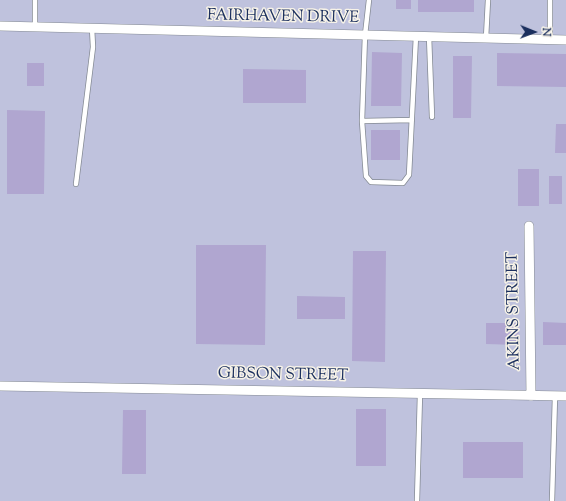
<!DOCTYPE html>
<html>
<head>
<meta charset="utf-8">
<style>
	body { margin:0 }
	#map { position:relative; width:566px; height:501px; overflow:hidden; background:#ede5c8; font-family:"Sorts Mill Goudy",serif }
	canvas { display:block }
	.north { position:absolute; left:514px; top:12px; width:40px; height:40px; -webkit-text-stroke:3px #f7f3e8; paint-order:stroke; rotate:91deg; font-size:11px; font-weight:700; line-height:16px; text-align:center; color:#1b2f5e }
	.north::after { content:''; display:block; margin:auto; width:14px; height:18px; background:#1b2f5e; clip-path:polygon(50% 0,100% 100%,50% 72%,0 100%) }
</style>
</head>
<body>
<div id="map">
<canvas width="566" height="501"></canvas>
<div class="north">N</div>
</div>
<script>
const context = document.querySelector('canvas').getContext('2d');
context.lineJoin = 'round';
function fillPath(path, color) { context.fillStyle = color; context.fill(path, 'evenodd'); }
function strokePath(path, color, width, dash) { context.strokeStyle = color; context.lineWidth = width; context.lineCap = dash ? 'butt' : 'round'; context.setLineDash(dash || []); context.stroke(path); }
function label(font, color, halo, rows, align = 'center') {
  context.font = font + ' "Sorts Mill Goudy",serif'; context.lineWidth = 3; context.setLineDash([]); context.textBaseline = 'middle'; context.strokeStyle = halo; context.fillStyle = color; for (const [text, x, y, turn = 0] of rows) {
    context.save(); context.translate(x, y); context.rotate((+turn || 0) * Math.PI / 180); context.textAlign = isNaN(turn) ? turn : align; if (halo) context.strokeText(text, 0, 0); context.fillText(text, 0, 0); context.restore();
  }
}
fillPath(new Path2D(`
	M0,0h566v501h-566z`), '#bfc2dd');
fillPath(new Path2D(`
	M396,0h15v9h-15z
	M418,0h56v12h-56z
	M372,52l30,1 -1,53h-30z
	M497,53l69,1v33l-69,-1z
	M453,56h19l-1,62h-18z
	M27,63h17v23h-17z
	M243,69l63,1v33h-63z
	M7,110l38,1 -1,83h-37z
	M556,124h10v29h-11z
	M371,130h29v30h-29z
	M518,169h21v37h-21z
	M549,176h13v28h-13z
	M196,245h70l-1,100 -69,-1z
	M353,251h33l-1,111 -33,-1z
	M297,296l48,1v22h-48z
	M543,322l23,1v22h-23z
	M486,323h33l-1,22 -32,-1z
	M356,409h30v57h-30z
	M123,410h23v64h-24z
	M463,442h60v36h-60z`), '#b0a6d0');
const service = new Path2D(`
	M35,27v-27
	M429,36l3,81
	M486,38l2,-38
	M550,39v-39
	M412,120l-50,1 4,55 5,6 32,1 6,-8 7,-139
	M362,121l3,-86 4,-35
	M76,184l17,-137 -1,-19
	M417,501l3,-107
	M552,501l3,-105`);
const minor = new Path2D(`
	M0,26l566,14
	M529,226l2,170
	M0,386l566,10`);
strokePath(service, '#848a93', 6);
strokePath(minor, '#848a93', 10);
strokePath(service, '#fff', 4.5);
strokePath(minor, '#fff', 9);
label('16px', '#1b2f5e', '#f7f3e8', [
	["FAIRHAVEN DRIVE",283,18,1],
	["AKINS STREET",515,311,-91],
	["GIBSON STREET",283,376,1]
]);
</script>
</body>
</html>
